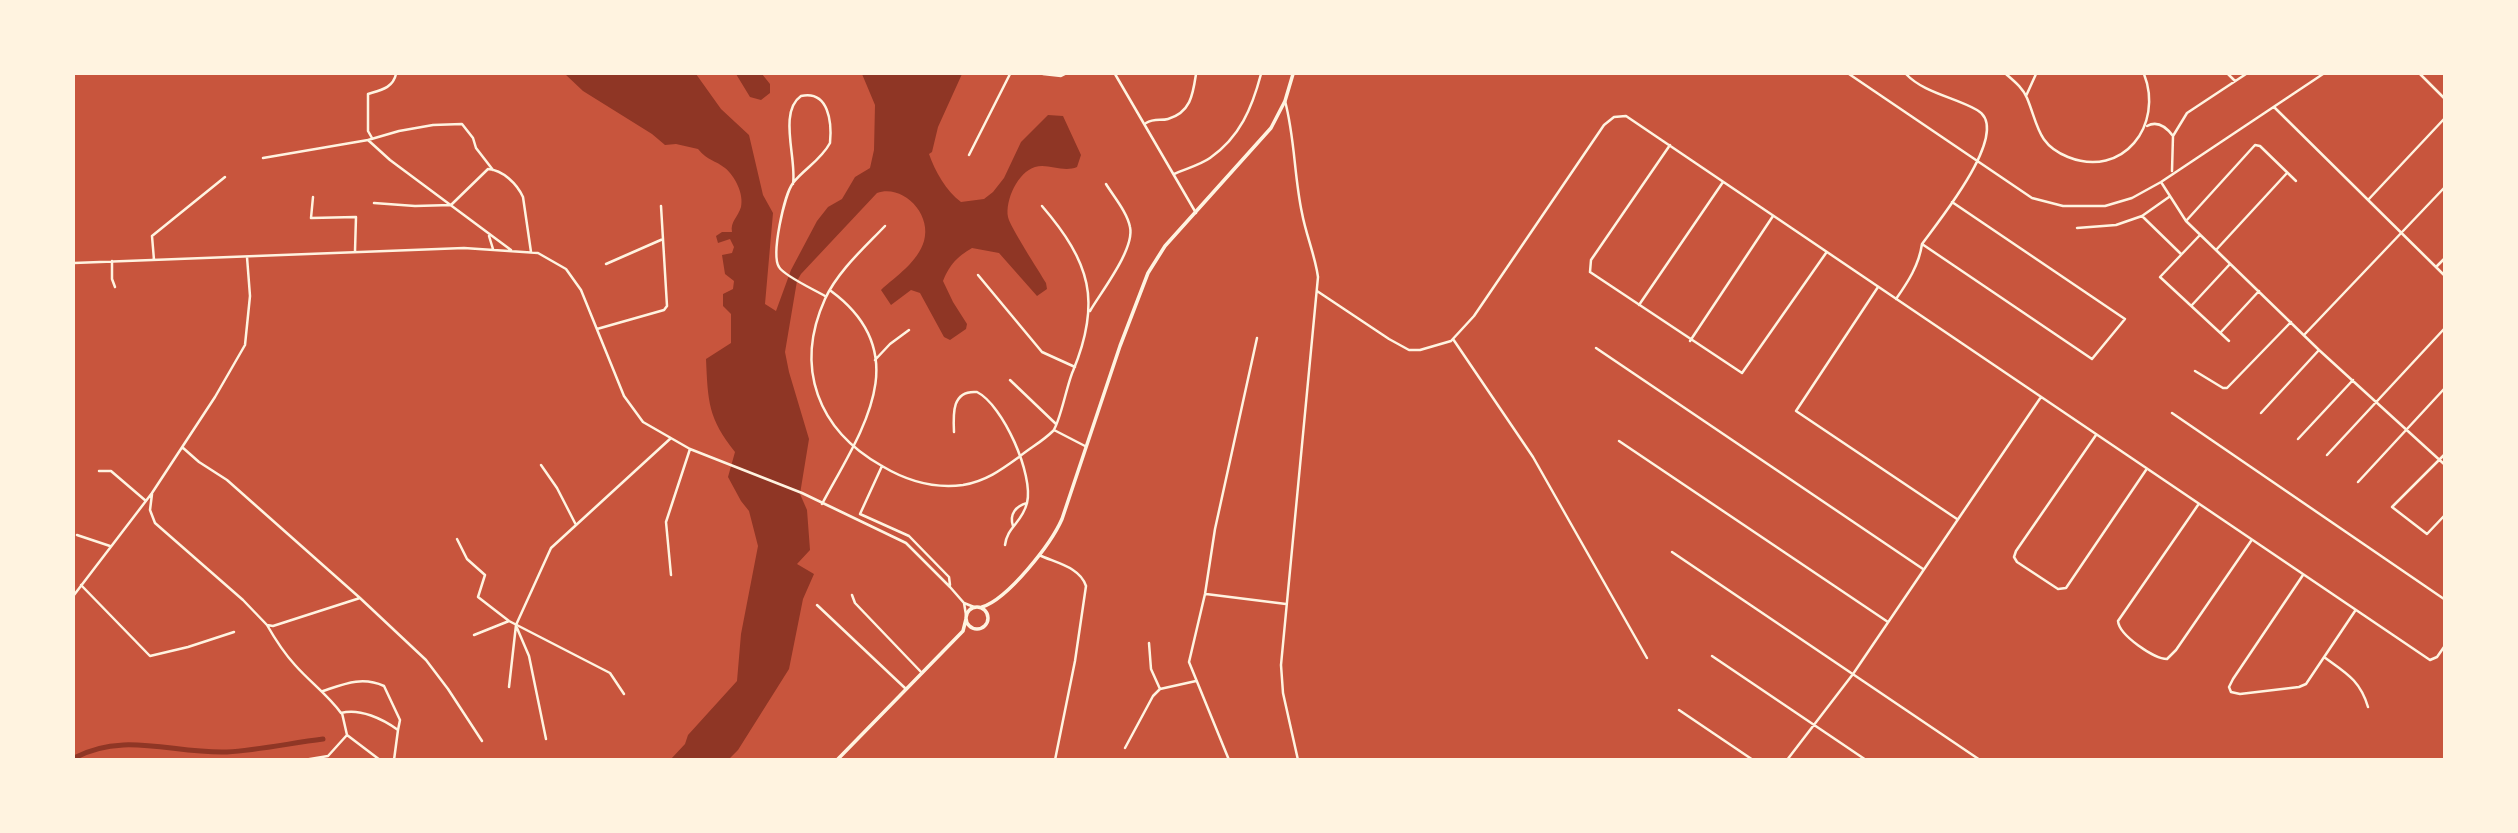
<!DOCTYPE html>
<html>
<head>
<meta charset="utf-8">
<style>
	body { margin:0 }
	#map { position:relative; width:2518px; height:833px; overflow:hidden; background:#c8553d; font-family:Signika,sans-serif }
	canvas { display:block }
	.frame { position:absolute; inset:0; border:75px solid #fff3e0; pointer-events:none }
</style>
</head>
<body>
<div id="map">
<canvas width="2518" height="833"></canvas>
<div class="frame"></div>
</div>
<script>
const context = document.querySelector('canvas').getContext('2d');
context.lineJoin = 'round';
function fillPath(path, color) { context.fillStyle = color; context.fill(path, 'evenodd'); }
function strokePath(path, color, width, dash) { context.strokeStyle = color; context.lineWidth = width; context.lineCap = dash ? 'butt' : 'round'; context.setLineDash(dash || []); context.stroke(path); }
fillPath(new Path2D(`
	M565,74h131l25,35 28,26 14,60 10,18 -8,91 11,7 15,-41 26,-49 11,-14 14,-8 13,-22 15,-9 4,-18 1,-45 -13,-31h100l-24,53 -6,25 -3,2c6,17 17,37 32,48l23,-3 9,-7 11,-14 17,-36 27,-27 15,1 18,39 -4,12c-14,6 -29,-4 -42,0 -17,5 -30,33 -27,50 2,10 31,54 38,66l1,6 -10,7 -38,-43 -27,-5c-15,9 -22,16 -29,33l10,21 14,22 -1,5 -16,11 -6,-3 -24,-44 -9,-3 -20,15 -10,-15c15,-14 37,-28 43,-49 8,-27 -21,-57 -47,-48l-76,81 -4,7 -12,71 4,20 20,67 -9,55 7,16 3,40 -13,14 17,10 -11,25 -14,70 -51,81 -9,9h-58l14,-15 3,-9 49,-54 4,-47 17,-88 -9,-35 -8,-10 -13,-24 7,-25c-27,-34 -27,-50 -29,-93l25,-16v-29l-8,-8v-12l10,-5 1,-8 -9,-7 -3,-19 10,-2 2,-6 -4,-8 -12,4 -2,-7 6,-4h10c-2,-10 6,-15 9,-25 3,-13 -6,-31 -16,-39 -10,-8 -17,-7 -27,-19l-22,-5 -11,1 -13,-11 -69,-43z
	M736,74h26l8,10v9l-9,7 -11,-3z`), '#8f3625');
strokePath(new Path2D(`
	M74,758c50,-27 99,-4 153,-6 32,-2 64,-9 96,-13`), '#8f3625', 5);
strokePath(new Path2D(`
	M1043,74l18,2 4,-2
	M1115,74l81,139
	M1849,74l183,124 31,8h42l27,-8 29,-16 162,-108
	M1906,74c18,19 48,23 71,36 37,20 -40,113 -55,134l170,115 33,-40 -173,-117
	M2006,74c8,7 17,14 21,24 11,26 10,47 41,59 55,22 96,-32 76,-83
	M2228,74l7,7
	M2420,74l24,24
	M2026,96l10,-22
	M1285,101c10,37 9,75 17,112 4,22 13,42 16,64l-37,388 2,28 15,67
	M2275,108l169,167
	M1146,123c8,-5 15,-2 22,-4 23,-7 25,-25 28,-45
	M2147,126c11,-6 20,2 26,10
	M372,138l-4,-7v-37c13,-4 25,-6 28,-20
	M368,140l31,-9 34,-6 29,-1 11,14 3,10 17,22
	M1670,145l-79,115 -1,12 152,101 84,-120
	M969,155l41,-81
	M263,158l105,-18 22,20 121,90
	M2172,171l1,-35 14,-23 59,-39
	M1174,174c11,-5 26,-9 36,-16 30,-21 42,-50 51,-84
	M2161,182l25,39 133,129 125,114
	M793,184c4,-25 -15,-72 8,-88 28,-6 31,27 29,47 -9,17 -26,26 -37,40 -9,12 -22,72 -14,84 5,9 36,23 46,29
	M313,197l-2,21 45,-1 -1,34
	M2169,197l-27,19 39,38
	M2368,200l76,-81
	M374,203l41,3 36,-1 37,-36c15,1 29,15 35,28l8,55
	M2186,221l69,-76 5,1 36,35
	M885,226c-21,22 -47,45 -60,73 -31,69 -7,131 57,167 25,15 51,23 81,19 23,-4 38,-15 56,-28 11,-9 24,-16 34,-26 7,-8 14,-47 20,-60 29,-70 17,-109 -31,-165
	M2077,228l39,-3 26,-9
	M2200,235l-40,42 69,64
	M489,236l4,13
	M2216,250l71,-77
	M154,260l-2,-24 73,-59
	M112,261v18l3,8
	M74,263l390,-15 74,5 28,16 15,21 43,106 19,26 47,27 112,44 104,50 44,44 14,16 2,12
	M606,264l57,-25
	M2437,266l7,-7
	M978,275l64,77 33,15
	M1878,287l-82,124 161,108
	M1317,291l72,48 20,11h11l31,-9 23,-25 130,-191 10,-8 12,-1 804,544 7,-3 7,-10
	M1896,299c12,-17 23,-34 26,-55
	M1639,305l84,-123
	M2192,305l38,-41
	M1090,311c11,-19 45,-62 40,-84 -3,-15 -16,-30 -24,-43
	M597,329l67,-19 3,-4 -6,-100
	M2221,332l38,-41
	M2304,335l140,-147
	M1453,339l80,118 114,201
	M1690,341l83,-125
	M1596,348l327,221
	M875,360l15,-16 19,-14
	M2195,371l28,17h4l64,-66
	M1010,380l46,44
	M2172,413l272,186
	M2261,413l58,-63
	M1054,430l31,16
	M954,432c-1,-19 -2,-42 23,-40 26,13 57,83 50,111 -5,20 -20,24 -22,42
	M2096,435l-80,116 -2,6 3,5 41,27 8,-1 80,-118
	M2298,439l55,-59
	M1619,441l269,181
	M182,447l17,15 28,18 133,118 66,62 22,29 34,52
	M2327,455l117,-126
	M2444,455l-52,52 35,27 17,-18
	M541,465l16,23 19,37
	M882,466l-22,48 49,22 40,41 1,8
	M99,471h12l35,30
	M2358,482l86,-93
	M152,494l-2,16 5,13 88,77 24,25 6,1 87,-28
	M822,504c38,-71 96,-149 9,-213
	M2198,505l-80,116c1,14 36,38 49,38l9,-9 75,-109
	M1013,526c-4,-12 3,-20 14,-23
	M77,535l33,11
	M457,539l10,20 18,16 -7,22 31,24 101,52 14,21
	M1672,552l308,208
	M1039,555c17,8 41,12 47,31l-11,75 -20,99
	M671,575l-5,-53 24,-73
	M2303,575l-70,104 -4,8 2,5 9,2 59,-7 7,-3 49,-73
	M81,585l69,71 38,-9 46,-15
	M1206,594l80,10
	M74,595l78,-102 63,-96 30,-52 5,-49 -3,-39
	M852,595l3,8 67,70
	M964,603l10,4
	M817,605l89,84
	M267,625c8,14 17,28 28,40 15,17 33,30 46,48 19,-5 42,6 57,17l-4,30
	M517,628l12,28 17,83
	M474,635l35,-14
	M1149,643l2,26 9,20 36,-8
	M1712,656l154,104
	M2324,657c22,16 36,23 44,50
	M509,687l7,-62 35,-77 120,-110
	M323,691c21,-7 39,-15 61,-5l16,34 -2,10
	M1679,710l74,50
	M342,713l5,22 33,25
	M1125,748l28,-52 7,-7
	M304,760l24,-4 19,-21
	M1229,760l-40,-98 16,-68 10,-65 42,-191
	M1787,760l66,-86 188,-277`), '#fff3e0', 2.5);
strokePath(new Path2D(`
	M982,607c26,-8 69,-63 80,-88l58,-173 28,-73 17,-27 106,-118 14,-27 8,-27
	M966 618a11 11 0 1 1 22 0a11 11 0 1 1-22 0Z
	M837,760l126,-129 3,-12`), '#fff3e0', 3.5);
</script>
</body>
</html>
